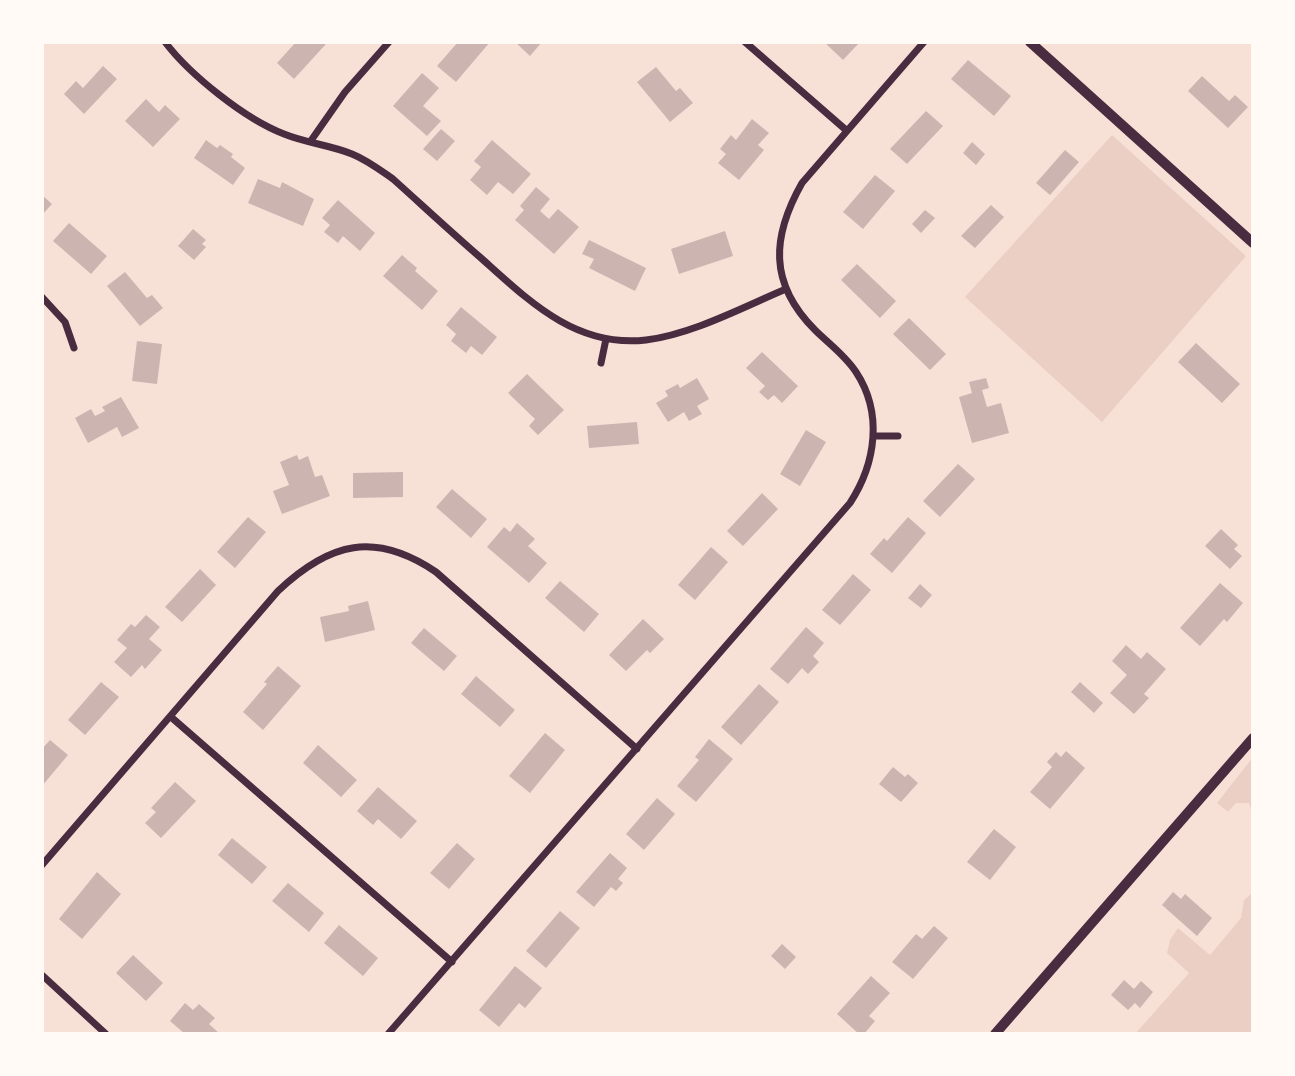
<!DOCTYPE html>
<html>
<head>
<meta charset="utf-8">
<style>
	body { margin:0 }
	#map { position:relative; width:1295px; height:1076px; overflow:hidden; background:#f7e1d7; font-family:"Work Sans",sans-serif }
	canvas { display:block }
	.frame { position:absolute; inset:0; border:44px solid #fffaf5; pointer-events:none }
</style>
</head>
<body>
<div id="map">
<canvas width="1295" height="1076"></canvas>
<div class="frame"></div>
</div>
<script>
const context = document.querySelector('canvas').getContext('2d');
context.lineJoin = 'round';
function fillPath(path, color) { context.fillStyle = color; context.fill(path, 'evenodd'); }
function strokePath(path, color, width, dash) { context.strokeStyle = color; context.lineWidth = width; context.lineCap = dash ? 'butt' : 'round'; context.setLineDash(dash || []); context.stroke(path); }
fillPath(new Path2D(`
	M1112,135l134,121 -144,166 -137,-125z
	M1253,757v60l-4,-14h-13l-8,9 -11,-9z
	M1253,892v142h-118l54,-61 -22,-20 3,-13 8,-12 32,27 31,-37 3,-18z`), '#ebcfc5');
fillPath(new Path2D(`
	M296,42l30,2 -32,35 -17,-16z
	M458,42h32l-34,40 -19,-16z
	M515,42h27l-12,14z
	M824,42h36l-17,18z
	M968,60l43,36 -17,20 -43,-37z
	M103,66l14,13 -33,35 -20,-20 12,-13 7,7z
	M656,67l20,24 4,-3 13,15 -23,19 -33,-40z
	M422,73l17,15 -16,18 18,15 -14,15 -34,-30z
	M1202,76l27,25 6,-6 13,12 -20,21 -40,-37z
	M146,99l13,13 6,-7 15,14 -27,28 -28,-26z
	M926,111l17,15 -36,38 -17,-15z
	M752,119l17,14 -11,12 6,5 -25,30 -21,-17 8,-9 -6,-5 11,-14 5,5z
	M441,129l14,12 -18,20 -14,-12z
	M206,140l11,8 3,-3 13,9 -2,3 14,11 -12,17 -39,-27z
	M492,140l39,34 -18,20 -15,-12 -11,13 -17,-15 11,-13 -7,-6z
	M972,142l13,12 -9,11 -13,-12z
	M1065,150l14,12 -29,33 -14,-12z
	M875,175l20,16 -32,38 -20,-17z
	M258,179l22,9 2,-6 32,17 -11,27 -55,-23z
	M536,187l14,12 -10,12 9,8 9,-10 21,18 -25,27 -39,-34 9,-10 -4,-4z
	M42,195l10,9 -10,11z
	M338,200l37,33 -15,18 -17,-15 -5,7 -14,-11 6,-7 -8,-7z
	M991,205l13,12 -29,31 -14,-12z
	M925,210l10,8 -14,15 -9,-9z
	M69,223l38,33 -16,18 -38,-33z
	M193,229l13,11 -4,4 4,3 -12,13 -16,-14z
	M725,231l8,25 -54,18 -8,-25z
	M589,240l57,28 -11,23 -46,-23 5,-9 -12,-5z
	M402,255l15,13 -2,3 23,20 -16,19 -39,-34z
	M857,264l39,37 -16,17 -39,-38z
	M125,272l22,26 5,-3 11,13 -23,18 -33,-40z
	M461,307l36,30 -15,18 -11,-9 -5,7 -15,-12 5,-7 -10,-9z
	M909,318l37,36 -16,16 -37,-36z
	M137,341l25,3 -5,40 -25,-3z
	M1196,343l44,41 -18,19 -44,-41z
	M762,352l36,34 -16,17 -8,-8 -6,5 -9,-8 6,-6 -19,-18z
	M527,374l37,36 -26,25 -9,-9 6,-7 -27,-26z
	M697,378l12,21 -12,7 5,8 -13,7 -5,-9 -16,10 -12,-19 12,-7 -3,-5 13,-7 2,4z
	M986,378l3,10 -7,2 5,17 14,-4 8,30 -37,10 -13,-46 13,-4 -3,-11z
	M121,397l18,31 -17,9 -5,-10 -29,16 -13,-25 16,-9 4,7 10,-5 -3,-4z
	M637,422l2,22 -50,4 -2,-22z
	M806,430l20,12 -26,44 -20,-12z
	M297,455l2,5 9,-4 7,21 7,-2 8,21 -48,18 -9,-23 16,-6 -9,-23z
	M958,464l17,15 -35,38 -17,-16z
	M403,472v25l-50,1v-25z
	M452,489l35,30 -16,19 -35,-31z
	M762,493l16,16 -35,37 -16,-15z
	M248,517l18,15 -31,36 -18,-16z
	M908,517l18,16 -34,40 -22,-19 14,-16 3,3z
	M517,523l18,16 -7,7 19,17 -18,20 -42,-36 17,-20 6,5z
	M1221,529l17,16 -4,4 8,7 -12,13 -25,-23z
	M711,547l17,15 -33,38 -17,-15z
	M200,569l16,16 -34,37 -17,-15z
	M853,574l18,16 -31,35 -18,-15z
	M560,581l39,33 -15,18 -39,-34z
	M1220,583l23,20 -16,19 -3,-3 -24,27 -20,-18z
	M920,584l12,11 -11,13 -13,-10z
	M368,601l7,29 -50,12 -5,-25 29,-6 -1,-5z
	M146,615l14,12 -11,12 13,11 -17,19 -3,-4 -11,12 -17,-15 13,-14 -10,-8 14,-16 4,3z
	M643,619l21,20 -14,14 -3,-3 -21,21 -17,-16z
	M806,627l18,16 -11,13 6,6 -11,12 -6,-6 -14,16 -18,-15z
	M424,628l33,28 -13,15 -33,-28z
	M1126,645l15,14 6,-7 19,17 -22,25 5,4 -15,16 -24,-21 17,-18 -15,-14z
	M278,666l23,20 -38,44 -20,-18 24,-28 -3,-2z
	M476,676l39,34 -15,17 -39,-33z
	M101,682l18,15 -34,38 -17,-15z
	M1080,682l23,21 -9,10 -23,-21z
	M759,684l20,18 -38,43 -20,-18z
	M545,733l20,17 -35,43 -21,-17z
	M709,739l24,20 -37,43 -19,-16 22,-26 -4,-3z
	M50,740l18,15 -26,31v-37z
	M318,745l39,35 -16,17 -38,-34z
	M1066,751l19,17 -35,41 -20,-17 22,-25 -5,-5 9,-10 5,5z
	M893,767l12,10 3,-3 10,9 -17,19 -22,-18z
	M175,782l21,19 -35,37 -16,-15 11,-11 -5,-4z
	M378,787l39,34 -16,18 -23,-20 -5,6 -16,-14z
	M657,798l18,16 -31,36 -18,-16z
	M994,829l22,18 -26,33 -23,-18z
	M232,838l35,29 -15,17 -34,-29z
	M457,843l18,16 -26,30 -19,-16z
	M610,853l17,15 -9,11 5,4 -7,8 -5,-4 -17,20 -18,-15z
	M97,872l24,22 -39,45 -23,-20z
	M288,883l36,30 -15,19 -37,-31z
	M1173,892l8,7 4,-5 27,24 -15,18 -35,-31z
	M560,911l20,17 -34,40 -20,-17z
	M339,925l39,33 -15,18 -39,-33z
	M934,926l14,12 -35,41 -21,-17 24,-28 6,5z
	M782,944l14,13 -11,12 -14,-13z
	M133,955l30,28 -17,18 -30,-28z
	M515,966l27,22 -17,20 -6,-5 -20,24 -20,-17z
	M871,976l19,17 -21,23 6,5 -11,13h-5l-22,-20z
	M1124,980l10,9 7,-8 12,11 -13,16 -5,-5 -7,7 -17,-15z
	M185,1003l8,7 6,-6 16,14 -6,6 11,10h-35l-15,-13z`), '#ccb4b1');
strokePath(new Path2D(`
	M165,42c25,33 80,77 119,92 22,9 46,11 68,20 15,6 28,16 41,25 29,26 58,53 88,79 48,43 95,90 165,82 47,-6 97,-33 140,-51
	M745,42l101,88
	M310,142l35,-50 44,-50
	M42,297l23,25 9,26
	M601,363l5,-24
	M874,436h24
	M171,717l281,245
	M42,865l236,-274c52,-49 97,-60 158,-19l201,177
	M42,975l64,59
	M388,1034l462,-531c26,-40 33,-90 6,-131 -11,-17 -28,-29 -41,-42 -47,-47 -43,-94 -13,-147l122,-141`), '#4a2c40', 7);
strokePath(new Path2D(`
	M1030,42l223,201
	M995,1034l258,-296`), '#4a2c40', 10);
</script>
</body>
</html>
